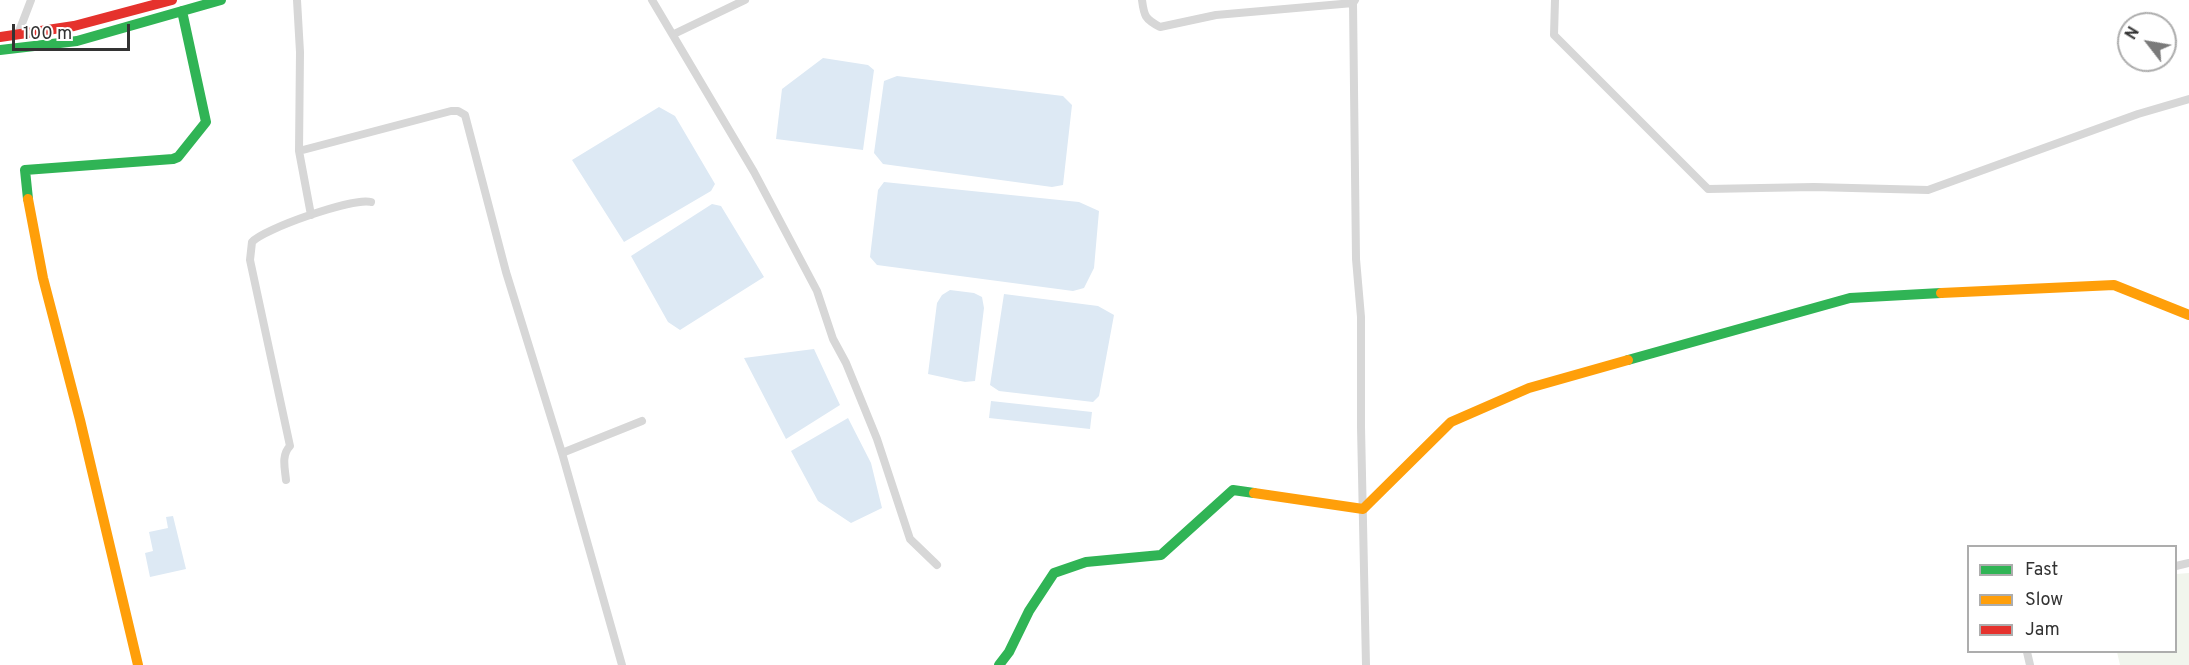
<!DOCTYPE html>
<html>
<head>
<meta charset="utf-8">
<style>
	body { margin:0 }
	#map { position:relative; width:2189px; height:665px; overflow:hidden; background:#fff; font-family:Overpass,sans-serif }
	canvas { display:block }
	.legend { position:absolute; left:1967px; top:545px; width:210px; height:108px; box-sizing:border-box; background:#fff; border:2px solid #adadad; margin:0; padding:8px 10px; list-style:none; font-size:18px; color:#333 }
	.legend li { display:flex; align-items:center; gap:12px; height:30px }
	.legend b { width:30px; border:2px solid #adadad }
	.north { position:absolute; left:2117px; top:12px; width:60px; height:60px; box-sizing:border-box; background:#fff; border:2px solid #adadad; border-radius:50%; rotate:301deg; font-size:16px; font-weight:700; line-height:24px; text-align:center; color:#333 }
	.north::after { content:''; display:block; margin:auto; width:21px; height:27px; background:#7a7a7a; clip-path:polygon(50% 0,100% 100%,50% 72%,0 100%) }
	.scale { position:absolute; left:12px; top:24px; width:118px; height:27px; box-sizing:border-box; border:3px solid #333; border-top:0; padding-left:8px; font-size:18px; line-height:21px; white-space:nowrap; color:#333; -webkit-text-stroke:4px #fff; paint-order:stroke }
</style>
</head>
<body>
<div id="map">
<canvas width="2189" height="665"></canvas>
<ul class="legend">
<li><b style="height:8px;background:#30b455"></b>Fast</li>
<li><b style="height:8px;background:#ff9f0a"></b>Slow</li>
<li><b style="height:8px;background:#e5322d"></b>Jam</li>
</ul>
<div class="north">N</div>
<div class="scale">100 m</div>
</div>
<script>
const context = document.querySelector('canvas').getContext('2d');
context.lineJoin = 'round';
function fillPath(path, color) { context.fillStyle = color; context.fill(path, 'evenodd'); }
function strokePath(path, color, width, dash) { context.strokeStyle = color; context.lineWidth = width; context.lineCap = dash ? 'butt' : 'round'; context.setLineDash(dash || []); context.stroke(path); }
fillPath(new Path2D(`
	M2189,573v92h-69l-3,-13h59v-78z`), '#f1f5ed');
fillPath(new Path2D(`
	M823,58l45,7 6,5 -11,80 -87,-11 6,-50z
	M897,76l166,20 9,9 -9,80 -11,2 -169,-23 -9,-11 10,-72z
	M659,107l16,9 40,68 -4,7 -87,51 -52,-82z
	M884,182l195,20 20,9 -5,57 -10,20 -11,3 -196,-26 -7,-8 8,-67z
	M712,204l9,2 43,71 -84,53 -12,-8 -37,-66z
	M950,290l24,3 8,4 2,11 -9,73 -10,1 -37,-8 9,-71 5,-8z
	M1004,294l94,12 16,9 -15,81 -6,6 -94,-11 -9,-6z
	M814,349l26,56 -54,34 -42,-81z
	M991,401l101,11 -2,17 -101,-11z
	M848,418l23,45 11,45 -31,15 -33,-22 -27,-50z
	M173,516l13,53 -36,8 -5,-24 8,-2 -4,-19 19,-4 -2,-11z`), '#dde9f4');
strokePath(new Path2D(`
	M297,0l3,52 -1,99 12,64
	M652,0l102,172 63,119 16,48 13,24 31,76 33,100 27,26
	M1142,0c2,16 3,19 18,27l56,-12 137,-12
	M1355,0l-2,3 3,256 5,58v110l5,238
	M1555,0l-1,35 154,154 106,-2 114,3 210,-76 51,-15
	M18,34l13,-34
	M674,34l71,-34
	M299,151l152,-40h7l7,4 41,157 56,181 60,212
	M562,453l80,-32
	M286,480c-1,-11 -5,-25 4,-34l-40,-186 2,-18c11,-13 102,-45 119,-40
	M2176,566l13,-3
	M2027,652l3,13`), '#d7d7d7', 8);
strokePath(new Path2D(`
	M0,50l77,-9 144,-41
	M28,199l-3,-29 148,-11 5,-2 28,-35 -24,-111
	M1628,360l222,-62 91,-5
	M999,665l10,-13 20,-41 25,-38 32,-11 75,-7 72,-65 21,3`), '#30b455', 10);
strokePath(new Path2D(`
	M28,199l15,79 37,142 58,245
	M1941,293l173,-8 75,30
	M1254,493l109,16 88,-87 78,-34 99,-28`), '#ff9f0a', 10);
strokePath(new Path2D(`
	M0,37l74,-11 98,-26`), '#e5322d', 10);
</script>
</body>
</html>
